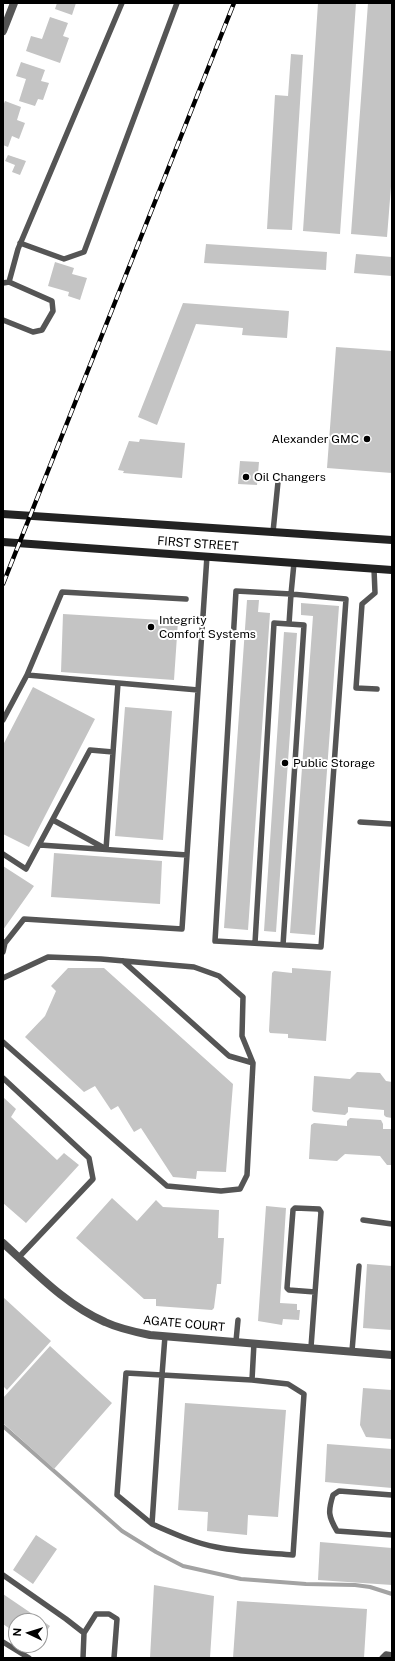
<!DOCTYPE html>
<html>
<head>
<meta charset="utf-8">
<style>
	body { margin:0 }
	#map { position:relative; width:395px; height:1661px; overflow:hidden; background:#fff; font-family:"Public Sans",sans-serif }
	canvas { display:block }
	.frame { position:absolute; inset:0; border:4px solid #000; pointer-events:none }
	.north { position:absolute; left:8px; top:1613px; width:40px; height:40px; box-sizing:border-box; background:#fff; border:1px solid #999; border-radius:50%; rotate:274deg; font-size:11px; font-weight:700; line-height:16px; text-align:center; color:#000 }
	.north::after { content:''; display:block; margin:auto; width:14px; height:18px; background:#000; clip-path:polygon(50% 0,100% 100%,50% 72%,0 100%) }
</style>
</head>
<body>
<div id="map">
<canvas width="395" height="1661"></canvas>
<div class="frame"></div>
<div class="north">N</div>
</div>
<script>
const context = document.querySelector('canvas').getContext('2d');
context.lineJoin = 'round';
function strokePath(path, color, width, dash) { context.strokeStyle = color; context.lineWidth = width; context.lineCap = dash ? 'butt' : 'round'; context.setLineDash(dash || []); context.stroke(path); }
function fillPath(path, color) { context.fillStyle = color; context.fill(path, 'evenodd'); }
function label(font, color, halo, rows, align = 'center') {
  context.font = font + ' "Public Sans",sans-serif'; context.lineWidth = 4; context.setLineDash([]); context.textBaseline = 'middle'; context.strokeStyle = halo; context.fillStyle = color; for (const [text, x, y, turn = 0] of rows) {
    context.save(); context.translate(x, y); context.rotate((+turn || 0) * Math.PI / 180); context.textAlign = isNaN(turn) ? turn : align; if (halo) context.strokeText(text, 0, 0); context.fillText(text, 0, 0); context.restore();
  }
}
strokePath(new Path2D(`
	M3,1426l119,105 34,21 27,14 58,13 65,5 49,1 15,2 22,7`), '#a3a3a3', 4);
fillPath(new Path2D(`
	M57,3h19l-4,12 -17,-6z
	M318,3h38l-16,231 -37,-3z
	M368,3h24v171l-5,63 -36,-3z
	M50,17l18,6 -5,13 6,2 -9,25 -34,-12 5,-15 11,3z
	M291,54l12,1 -11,175 -25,-1 8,-134 13,1z
	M21,62l24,8 -4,11 8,2 -6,17 -5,-1 -3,7 -16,-5 7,-22 -10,-3z
	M5,101l16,6 -4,13 8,3 -6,16 -7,-3 -4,11 -5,-2v-39z
	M8,155l18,6 -6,14 -8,-3 3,-7 -10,-4z
	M206,244l121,8 -1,18 -122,-7z
	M356,254l36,3v19l-38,-3z
	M55,262l19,6 -2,6 15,4 -7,22 -12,-4 1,-4 -21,-6z
	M183,303l106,8 -2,27 -45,-3 1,-7 -47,-4 -39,101 -19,-8z
	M336,347l56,4v122l-65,-5z
	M140,439l45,4 -3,35 -59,-5 1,-2 -6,-1 11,-29 10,1z
	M240,461l19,1 -2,23 -19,-1z
	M247,600h12l-1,12 12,1 -22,317 -24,-2z
	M301,603l38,3 -24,329 -25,-2 23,-317 -12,-1z
	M63,614l115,7 -4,59 -113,-8z
	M284,632l13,1 -21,299 -12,-1z
	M33,687l62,32 -66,128 -26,-13v-89z
	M125,707l47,4 -9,129 -48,-4z
	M54,853l108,8 -2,43 -109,-7z
	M3,866l31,20 -31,44z
	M68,968h36l129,116 -7,88 -29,-1 -1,8 -23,-2 -32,-49 -7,4 -16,-26 -7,4 -16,-24 -11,6 -59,-55 20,-21 11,-25 -5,-5z
	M292,968l39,3 -5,70 -38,-3v-4l-18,-1 -1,-2 3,-58 2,-2 18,2z
	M357,1072l23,1 6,8 6,1v36l-6,-1 -2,-2v-5l-36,-3v5l-3,3 -31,-3 -2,-2 2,-34 36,3z
	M3,1097l13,12 -5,8 46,43 7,-7 15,12 -53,58 -23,-20z
	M350,1118l31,2 2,4v5h9v36h-5l-7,-9 -35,-2 -8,7 -28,-2 2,-34 3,-2 33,3v-5z
	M112,1198l25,23 19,-21 7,7 56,3 -1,28h6l-3,46h-4l-3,24 -2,2 -56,-4v-7h-12l-68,-61z
	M266,1206l20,2 -6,95 17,1v6h3l-1,10 -16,-1 -1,6 -24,-4z
	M367,1264l25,2v64l-29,-2z
	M3,1297l48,44 -44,49 -4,-4z
	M50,1346l62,57 -58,66 -51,-46v-25z
	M363,1388l29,2v49l-26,-2 -6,-12z
	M185,1403l101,7 -8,107 -30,-2 -1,20 -40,-4 1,-19 -30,-2z
	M327,1444l65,5v39l-67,-6z
	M36,1535l21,14 -24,35 -20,-14z
	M320,1542l72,6v37l-74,-5z
	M154,1585l60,11 -4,62h-60z
	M3,1594l47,32 -10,15v-20h-24v12l-13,-9z
	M237,1601l130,8 -3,49h-131z`), '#c4c4c4');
strokePath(new Path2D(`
	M20,243l44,16 20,-7 93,-249
	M9,282l9,-33 104,-246
	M3,283l6,-1 43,19 1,10 -11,19 -9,2 -30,-12
	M273,532l5,-50
	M374,569l1,24 -13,11 -6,84 21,1
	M289,624l2,-30 55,5 -25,348 -106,-6 21,-350 55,3 3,-31
	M27,675l35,-83 124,7
	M3,720l24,-45 171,15
	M53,820l53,29 12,-166
	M360,822l32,2
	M40,845l147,10
	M3,854l23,15 64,-119 23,2
	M3,942l2,1 19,-24 158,10 25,-373
	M255,943l19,-320 30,2 -21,320
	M3,952l2,-9
	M123,961l106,95 24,7
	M3,978l45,-21 53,2 93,8 25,9 24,21 -1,39 11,27 -6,112 -7,14 -19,2 -54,-5 -164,-144
	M3,1078l86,80 4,21 -74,78
	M363,1220l29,4
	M236,1341l2,-21
	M311,1347l10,-135 -2,-3 -24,-1 -2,2 -6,78 2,2 26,2
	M352,1351l7,-85
	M252,1380l36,4 16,10 -11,161c-25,-2 -52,-3 -77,-8 -22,-4 -43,-14 -64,-23l10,-149 90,5 2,-37
	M392,1495l-53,-4 -6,4c-5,16 -5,21 4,36l55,4
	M152,1524l-35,-29 9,-122 36,2 3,-39
	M3,1575l63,44 18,14 -1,25
	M84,1633l12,-19h13l8,5 -3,39
	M3,1642l26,16
	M382,1658l4,-4 6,1`), '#555', 5.5);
strokePath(new Path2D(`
	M3,31l11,-28
	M3,1243c32,29 63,62 102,79 15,7 30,10 45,13l242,20`), '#555', 8);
strokePath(new Path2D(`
	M3,514l389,26
	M3,542l389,28`), '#222', 8);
const rail = new Path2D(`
	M3,584l231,-581`);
strokePath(rail, '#000', 4.5);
strokePath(rail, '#fff', 3, [9]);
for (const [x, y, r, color] of [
	[367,439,4,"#000"],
	[246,477,4,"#000"],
	[151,627,4,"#000"],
	[285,763,4,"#000"]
]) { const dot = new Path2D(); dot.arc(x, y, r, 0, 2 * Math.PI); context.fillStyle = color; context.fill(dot); strokePath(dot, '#fff', 1.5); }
label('12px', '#000', '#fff', [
	["Alexander GMC",359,439,"right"],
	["Oil Changers",254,477],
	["Integrity",159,620],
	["Comfort Systems",159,634],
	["Public Storage",293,763]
], 'left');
label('12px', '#000', '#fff', [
	["FIRST STREET",198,544,4],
	["AGATE COURT",184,1324,5]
]);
</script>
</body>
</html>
